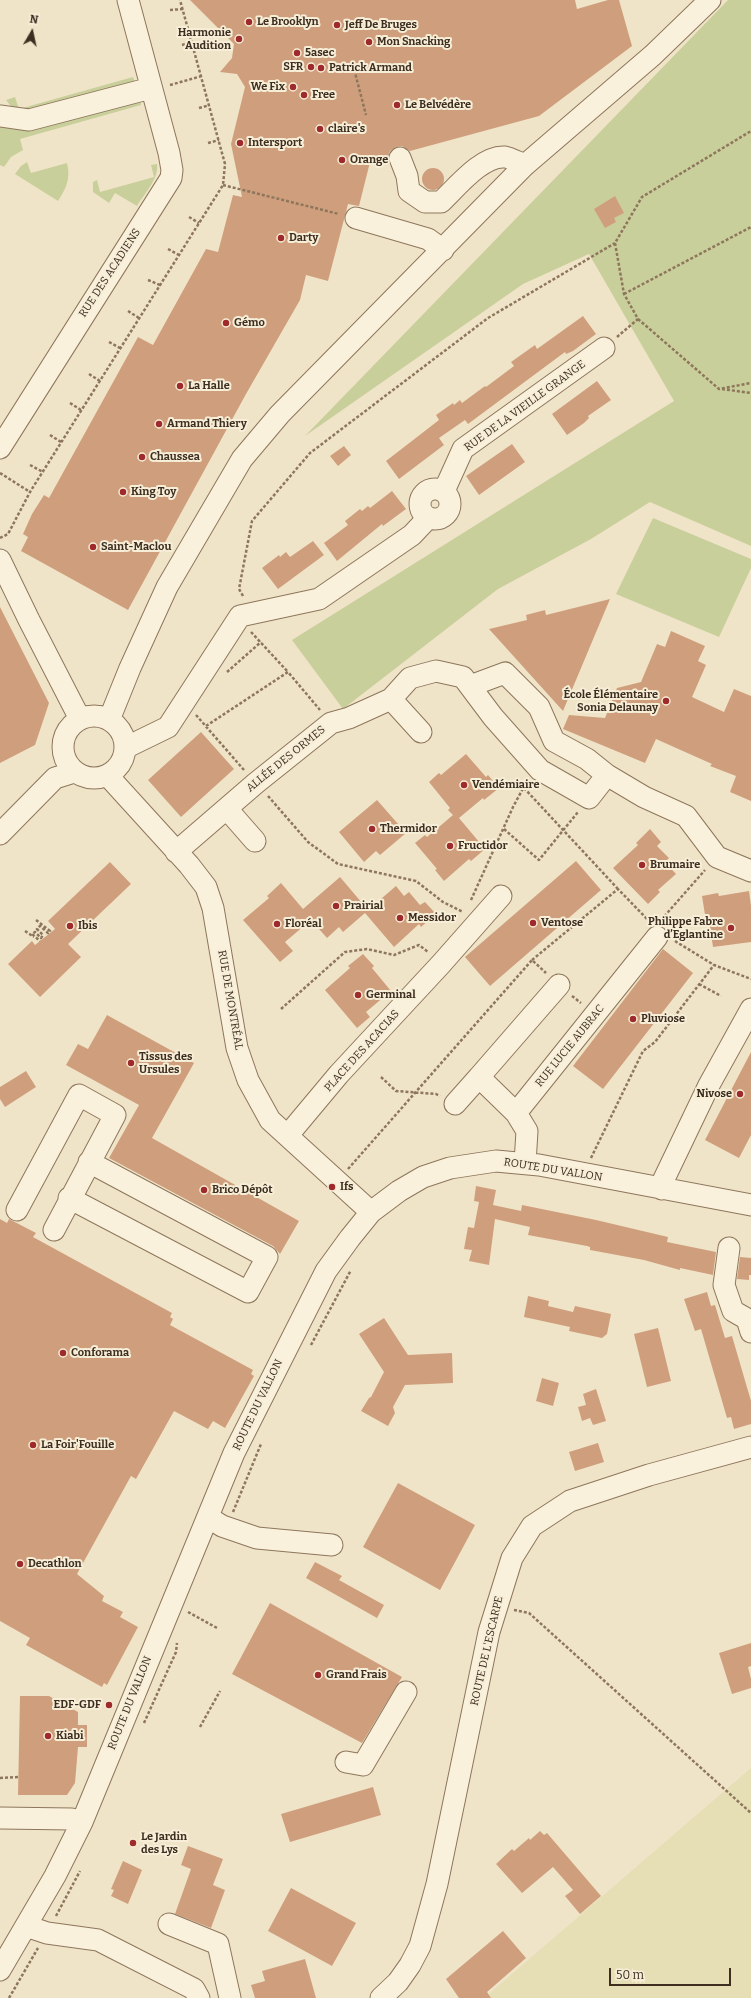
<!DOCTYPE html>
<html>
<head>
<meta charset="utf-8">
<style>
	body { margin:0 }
	#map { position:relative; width:751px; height:1998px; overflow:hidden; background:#f0e4c8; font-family:Bitter,serif }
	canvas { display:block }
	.north { position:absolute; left:12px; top:12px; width:40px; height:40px; -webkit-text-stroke:3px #f7eed8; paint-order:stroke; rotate:9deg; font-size:11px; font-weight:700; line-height:16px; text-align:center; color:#3d2e20 }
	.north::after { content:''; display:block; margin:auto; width:14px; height:18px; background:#3d2e20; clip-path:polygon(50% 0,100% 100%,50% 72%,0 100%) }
	.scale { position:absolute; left:609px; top:1968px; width:122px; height:18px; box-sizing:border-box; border:2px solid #3d2e20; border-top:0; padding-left:5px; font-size:12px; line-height:14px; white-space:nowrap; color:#3d2e20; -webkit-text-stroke:3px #f7eed8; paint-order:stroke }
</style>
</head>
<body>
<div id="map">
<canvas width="751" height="1998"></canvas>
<div class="north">N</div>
<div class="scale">50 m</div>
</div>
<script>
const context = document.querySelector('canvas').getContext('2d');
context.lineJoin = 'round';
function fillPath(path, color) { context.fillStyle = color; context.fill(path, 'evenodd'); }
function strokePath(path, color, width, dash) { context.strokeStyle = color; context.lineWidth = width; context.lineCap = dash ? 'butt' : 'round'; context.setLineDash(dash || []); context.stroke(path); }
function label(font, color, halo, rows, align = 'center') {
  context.font = font + ' Bitter,serif'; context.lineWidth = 4; context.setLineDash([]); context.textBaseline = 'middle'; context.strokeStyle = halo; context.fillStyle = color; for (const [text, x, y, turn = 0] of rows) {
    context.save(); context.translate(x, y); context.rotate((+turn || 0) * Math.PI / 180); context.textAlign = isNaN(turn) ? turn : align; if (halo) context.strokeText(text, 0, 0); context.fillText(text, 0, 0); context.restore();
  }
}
fillPath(new Path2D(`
	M751,1768v230h-267z`), '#e6deb5');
fillPath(new Path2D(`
	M728,0h23v546l-101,-44 -59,37 -93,50 -155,120 -51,-69 382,-239 -85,-147 -66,30 -218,152z
	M133,77l2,5 -104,31 -18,-4 -7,-9 9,-3 4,12z
	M140,98l1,7 -121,34 3,11 -12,7 -7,10 -4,-2v-40l23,5z
	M27,162l4,11 36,-10c4,15 -1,26 -9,38l-43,-27 6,-8z
	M157,164c2,15 -13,30 -20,42l-22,-13 -6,10 -16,-11v-10l4,-2 3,12 54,-15 -3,-12z
	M653,518l98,41v9l-32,69 -103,-43z`), '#c9cf9b');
fillPath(new Path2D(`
	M190,0h385l2,9 31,-9h11l13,46 -93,70 -129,35 -8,-5 -6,1 -6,4 -2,6 -18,5 -11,44 -11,-2 -20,77 -22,-6 -6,25 -54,94 -118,216 -107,-59 7,-14 -5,-3 9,-20 12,-19 5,3 89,-161 15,8 53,-96 12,3 15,-57 9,2 -11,-53 14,-57 -8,-13 -17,-2 12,-14 2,-14z
	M422 179a11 11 0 1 1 22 0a11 11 0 1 1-22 0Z
	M615,196l9,17 -10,5 2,4 -11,6 -11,-19z
	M583,316l13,18 -23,17 -7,3 -1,-2 -97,72 -3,-4 -26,18 5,7 -45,34 -13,-18 53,-41 -3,-5 17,-12 1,2 6,-5 2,3 23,-17 1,1 28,-21 -3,-4 24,-17 2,4z
	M597,381l14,19 -23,16 1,2 -5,5 -17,12 -15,-21z
	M512,444l13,18 -46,33 -13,-19z
	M344,446l7,9 -13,11 -8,-10z
	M392,491l14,18 -23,17 -1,-2 -45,37 -13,-18 24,-18 -3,-4 15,-12 2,2 6,-5 2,2z
	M313,541l11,14 -46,34 -16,-21 17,-13 1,2 6,-5 4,5z
	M610,599l-47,112 -74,-82 38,-9 -1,-5 19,-5 1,5z
	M0,607l49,96 -14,42 -35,18z
	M671,631l34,15 -7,15 8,4 -14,32 32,15 10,-23 17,7v105l-21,-9 6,-16 -26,-10 2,-2 -56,-25 -11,24 -82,-34 6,-14 36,3 12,-30 24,-6 16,-38 8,3z
	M201,732l33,37 -53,48 -33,-37z
	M466,754l20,23 2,-2 11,13 -15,12 -1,-2 -24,20 26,31 -14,12 -2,-2 -25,22 -9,-11 2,-1 -22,-26 10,-8 2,2 26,-22 -5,-5 2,-2 -21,-26 10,-9 2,2z
	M377,800l29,33 -26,22 -4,-4 -12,11 -25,-30z
	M650,829l11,13 -4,4 12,12 -4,4 11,12 -18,16 2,2 -12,12 -35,-36 25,-23 -2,-2z
	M576,861l25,29 -111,96 -25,-29z
	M110,862l21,22 -63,60 13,13 -41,40 -32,-33 24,-23 3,4 20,-16 -7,-8z
	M340,877l28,33 28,-24 8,10 5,-4 11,13 5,-3 11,12 -15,13 -2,-3 -25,23 -29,-34 -22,19 -4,-5 -12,11 -16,-18 -26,22 8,9 -13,11 -37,-42 26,-22 -2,-2 14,-13 22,26z
	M749,891l2,15v36l-38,5 -5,-33 -3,1 -3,-19 16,-3 1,3z
	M663,949l30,24 -90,116 -30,-23z
	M363,954l11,12 -2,2 19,23 -25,21 4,5 -13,11 -32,-38 25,-22 -2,-2z
	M107,1015l87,48 -42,75 147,83 -19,33 -7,-8 -164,-88 30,-53 -73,-40 12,-21 10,5z
	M751,1052v83l-12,23 -34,-18z
	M26,1071l10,16 -31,20 -5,-8v-12z
	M476,1186l20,4 -3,15 28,6 1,-6 74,15 72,17 -1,5 49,10 -3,23 -33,-7v2l-36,-10 -54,-10v-3l-3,-1 -59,-11 2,-8 -35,-8 -6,46 -20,-4 3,-11 -8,-1 4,-22 6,1 5,-26 -5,-1z
	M0,1219l7,4 2,-4 27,14 -3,4 139,76 -2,4 3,2 -3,6 83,45 -2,4 3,2 -29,52 -12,-7 -5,8 -34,-18 -38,68 -5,-3 -54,98 27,22 -2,5 21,11 -3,5 18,10 -31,58 -3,-2 -2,4 -76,-42 4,-7 -30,-17z
	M740,1257l11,1v17h-2v5l-12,-1z
	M707,1292l4,14 4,-1 10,33 7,-2 19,65v23l-17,5 -3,-12 -4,1 -26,-89 -6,2 -11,-32z
	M528,1296l21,5 -1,5 25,6 2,-6 36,8 -4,20 -5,4 -33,-7 1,-4 -46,-10z
	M384,1318l24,37 44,-2 1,30 -48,2 -12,22 2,6 -7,13 -27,-15 8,-13 2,-1 13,-25 -25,-38z
	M658,1328l13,53 -24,6 -13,-53z
	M542,1378l17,5 -6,23 -17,-5z
	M596,1389l10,32 -13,4 -3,-7 -8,3 -4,-14 8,-2 -3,-11z
	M598,1443l6,19 -29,9 -6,-19z
	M398,1483l77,42 -35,65 -77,-43z
	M315,1562l27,14 -3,4 45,25 -7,13 -71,-40z
	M270,1603l132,74 -40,66 -130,-69z
	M751,1643v23l-3,1 3,12v9l-19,6 -13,-41z
	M20,1696h29l29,16v13h9v22h-9l-3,36 -8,12h-49z
	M373,1787l8,28 -91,27 -9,-28z
	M540,1831l4,4 3,-2 54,63 -21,18 -15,-18 8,-6 -20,-23 -31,26 -26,-29 16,-15 2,2 15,-13 1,2z
	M188,1846l35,13 -10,26 12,5 -14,38 -36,-14 16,-45 -10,-4z
	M123,1861l19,9 -14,34 -17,-8 3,-6 -3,-1z
	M291,1888l65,35 -24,43 -64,-35z
	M503,1931l23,27 -39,34 4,6h-32l-13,-19z
	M305,1959l11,39h-61l-4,-13 14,-4 -3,-10z`), '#cf9f7d');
const minor = new Path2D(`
	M0,116l29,4 122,-32
	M400,158l7,18 2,15 16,11h16c15,-14 41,-47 64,-45 6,1 14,6 20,8
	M356,218l72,21 15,11
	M0,448l171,-270 1,-8 -3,-17 -41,-153
	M420 504a15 15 0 1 1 30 0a15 15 0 1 1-30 0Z
	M444,491l19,-42 141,-101
	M0,560l29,60 51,99
	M470,686l35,-13 34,34 15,34 33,18 20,16
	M391,699l30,33
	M63 747a31 31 0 1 1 62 0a31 31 0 1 1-62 0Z
	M109,720l21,-52 37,-81 75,-128 38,-45 245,-249 128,-110 57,-55
	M125,748l43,-21 72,-111 79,-17 93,-64 16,-17
	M108,776l81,89 17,22 7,21 24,140 11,32 22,40 101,92
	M227,809l28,32
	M0,834l55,-56 19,-6
	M176,852l80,-69 75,-60 18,-5 42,-19 19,-21 26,-7 27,6 30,40 47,53 49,28 18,-23 37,22 42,19 31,41 34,14
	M479,1077l80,-92
	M455,1104l24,-27 37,36
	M288,1135l51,-61 102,-110 60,-68
	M525,1163l2,-32 -11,-18 141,-176
	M662,1189l2,-10 45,-94 42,-76
	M69,1198l179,94 19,-35 -178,-95
	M17,1210l62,-115 36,20 -61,115
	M729,1248l-5,37 9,26 14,8 4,13
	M208,1517l14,9 35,12 75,7
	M346,1762l17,3 43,-73
	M0,1818l72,1 10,3
	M169,1924l49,20 12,54
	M26,1926l21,7 51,7 96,49 5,9
	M0,1970l55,-94 27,-54 152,-369 92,-182 24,-33 21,-26 28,-21 24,-14 27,-9 46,-7 43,4 212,40
	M381,1998l17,-16 12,-17 10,-19 17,-62 52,-252 23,-74 20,-32 38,-25 79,-26 102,-28`);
strokePath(minor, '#8d765c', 23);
strokePath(new Path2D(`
	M170,10l13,-1
	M182,45l10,-3
	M353,65l13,50
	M170,85l32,-9
	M199,108l11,-3
	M208,143l11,-3
	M223,185l116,29
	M189,217l10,6
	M168,249l11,6
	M148,280l12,5
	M624,294l127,-67
	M128,311l11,7
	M638,319l81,70 32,-6
	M617,337l21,-18 -14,-25 -9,-51 27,-46 109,-66
	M109,342l11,6
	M89,374l11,7
	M722,389l29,4
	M70,403l11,7
	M50,435l11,7
	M30,465l13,7
	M0,473l30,19
	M0,538l8,-4 22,-42 193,-307 2,-21 -45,-164
	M243,596l-4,-7 13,-68 58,-68 178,-135 127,-75
	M251,632l37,40
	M227,672l34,-30
	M196,715l48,55
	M206,726l82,-54 32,38
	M524,788l94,101
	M268,796l40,46 30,22 78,17 27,21 20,10
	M504,829l35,31 39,-48
	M471,900l42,-93 14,-26
	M36,920l14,11 -2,2 -8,-7 -3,3 6,6 -2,3 -6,-6 -3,2 8,7
	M661,920l44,-50
	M25,931l9,6
	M675,941l39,24 37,14
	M532,960l86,-71 31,32
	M699,984l22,12
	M572,996l9,7
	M281,1009l64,-57 22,-3 27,6 25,-10 9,7
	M381,1077l15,14 40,3 4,2
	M591,1158l52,-107 12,-9 59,-77
	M348,1169l184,-209 14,13
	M311,1345l40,-75
	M233,1512l28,-68
	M514,1610l15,3 222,200
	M188,1612l29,16
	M144,1723l32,-71 1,-9
	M200,1727l20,-36
	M0,1778l18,-1
	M56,1916l24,-45
	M9,1998l29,-50`), '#8d765c', 2.5, [3, 2]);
strokePath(minor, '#faf1dc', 21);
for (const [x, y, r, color] of [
	[249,22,4,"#9e2a2b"],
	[337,25,4,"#9e2a2b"],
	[239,39,4,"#9e2a2b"],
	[369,42,4,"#9e2a2b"],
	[297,53,4,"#9e2a2b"],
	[311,67,4,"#9e2a2b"],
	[321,68,4,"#9e2a2b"],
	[293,87,4,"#9e2a2b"],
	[304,95,4,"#9e2a2b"],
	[397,105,4,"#9e2a2b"],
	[320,129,4,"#9e2a2b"],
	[240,143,4,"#9e2a2b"],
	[342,160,4,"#9e2a2b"],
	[281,238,4,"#9e2a2b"],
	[226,323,4,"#9e2a2b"],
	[180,386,4,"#9e2a2b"],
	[159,424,4,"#9e2a2b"],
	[142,457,4,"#9e2a2b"],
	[123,492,4,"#9e2a2b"],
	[93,547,4,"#9e2a2b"],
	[666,701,4,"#9e2a2b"],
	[464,785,4,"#9e2a2b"],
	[372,829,4,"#9e2a2b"],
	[450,846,4,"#9e2a2b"],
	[642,865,4,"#9e2a2b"],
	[336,906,4,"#9e2a2b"],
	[400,918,4,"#9e2a2b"],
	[533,923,4,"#9e2a2b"],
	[277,924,4,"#9e2a2b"],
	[70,926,4,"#9e2a2b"],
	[731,928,4,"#9e2a2b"],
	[358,995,4,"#9e2a2b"],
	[633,1019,4,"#9e2a2b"],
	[131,1063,4,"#9e2a2b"],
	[740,1094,4,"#9e2a2b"],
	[332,1187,4,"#9e2a2b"],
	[204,1190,4,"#9e2a2b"],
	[63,1353,4,"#9e2a2b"],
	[33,1445,4,"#9e2a2b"],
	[20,1564,4,"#9e2a2b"],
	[318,1675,4,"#9e2a2b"],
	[109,1705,4,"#9e2a2b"],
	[48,1736,4,"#9e2a2b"],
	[133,1843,4,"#9e2a2b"]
]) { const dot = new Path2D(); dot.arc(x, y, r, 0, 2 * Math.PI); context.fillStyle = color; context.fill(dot); strokePath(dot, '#f7eed8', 1.5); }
label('bold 11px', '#3d2e20', '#f7eed8', [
	["Le Brooklyn",257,22],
	["Jeff De Bruges",345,25],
	["Harmonie",231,33,"right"],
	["Audition",231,46,"right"],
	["Mon Snacking",377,42],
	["5asec",305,53],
	["SFR",303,67,"right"],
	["Patrick Armand",329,68],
	["We Fix",285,87,"right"],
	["Free",312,95],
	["Le Belvédère",405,105],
	["claire's",328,129],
	["Intersport",248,143],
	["Orange",350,160],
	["Darty",289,238],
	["Gémo",234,323],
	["La Halle",188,386],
	["Armand Thiery",167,424],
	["Chaussea",150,457],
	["King Toy",131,492],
	["Saint-Maclou",101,547],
	["École Élémentaire",658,695,"right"],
	["Sonia Delaunay",658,708,"right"],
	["Vendémiaire",472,785],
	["Thermidor",380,829],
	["Fructidor",458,846],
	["Brumaire",650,865],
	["Prairial",344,906],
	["Messidor",408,918],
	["Philippe Fabre",723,922,"right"],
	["d’Eglantine",723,935,"right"],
	["Ventose",541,923],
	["Floréal",285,924],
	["Ibis",78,926],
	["Germinal",366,995],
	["Pluviose",641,1019],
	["Tissus des",139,1057],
	["Ursules",139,1070],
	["Nivose",732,1094,"right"],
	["Ifs",340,1187],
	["Brico Dépôt",212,1190],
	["Conforama",71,1353],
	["La Foir'Fouille",41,1445],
	["Decathlon",28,1564],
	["Grand Frais",326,1675],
	["EDF-GDF",101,1705,"right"],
	["Kiabi",56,1736],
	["Le Jardin",141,1837],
	["des Lys",141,1850]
], 'left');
label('11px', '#3d2e20', '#f7eed8', [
	["RUE DES ACADIENS",110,273,-57],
	["RUE DE LA VIEILLE GRANGE",525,406,-36],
	["ALLÉE DES ORMES",286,759,-39],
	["RUE DE MONTRÉAL",230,1000,80],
	["RUE LUCIE AUBRAC",570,1046,-51],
	["PLACE DES ACACIAS",362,1051,-48],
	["ROUTE DU VALLON",553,1170,9],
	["ROUTE DU VALLON",258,1405,-64],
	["ROUTE DE L'ESCARPE",487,1651,-77],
	["ROUTE DU VALLON",130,1703,-68]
]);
</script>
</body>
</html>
